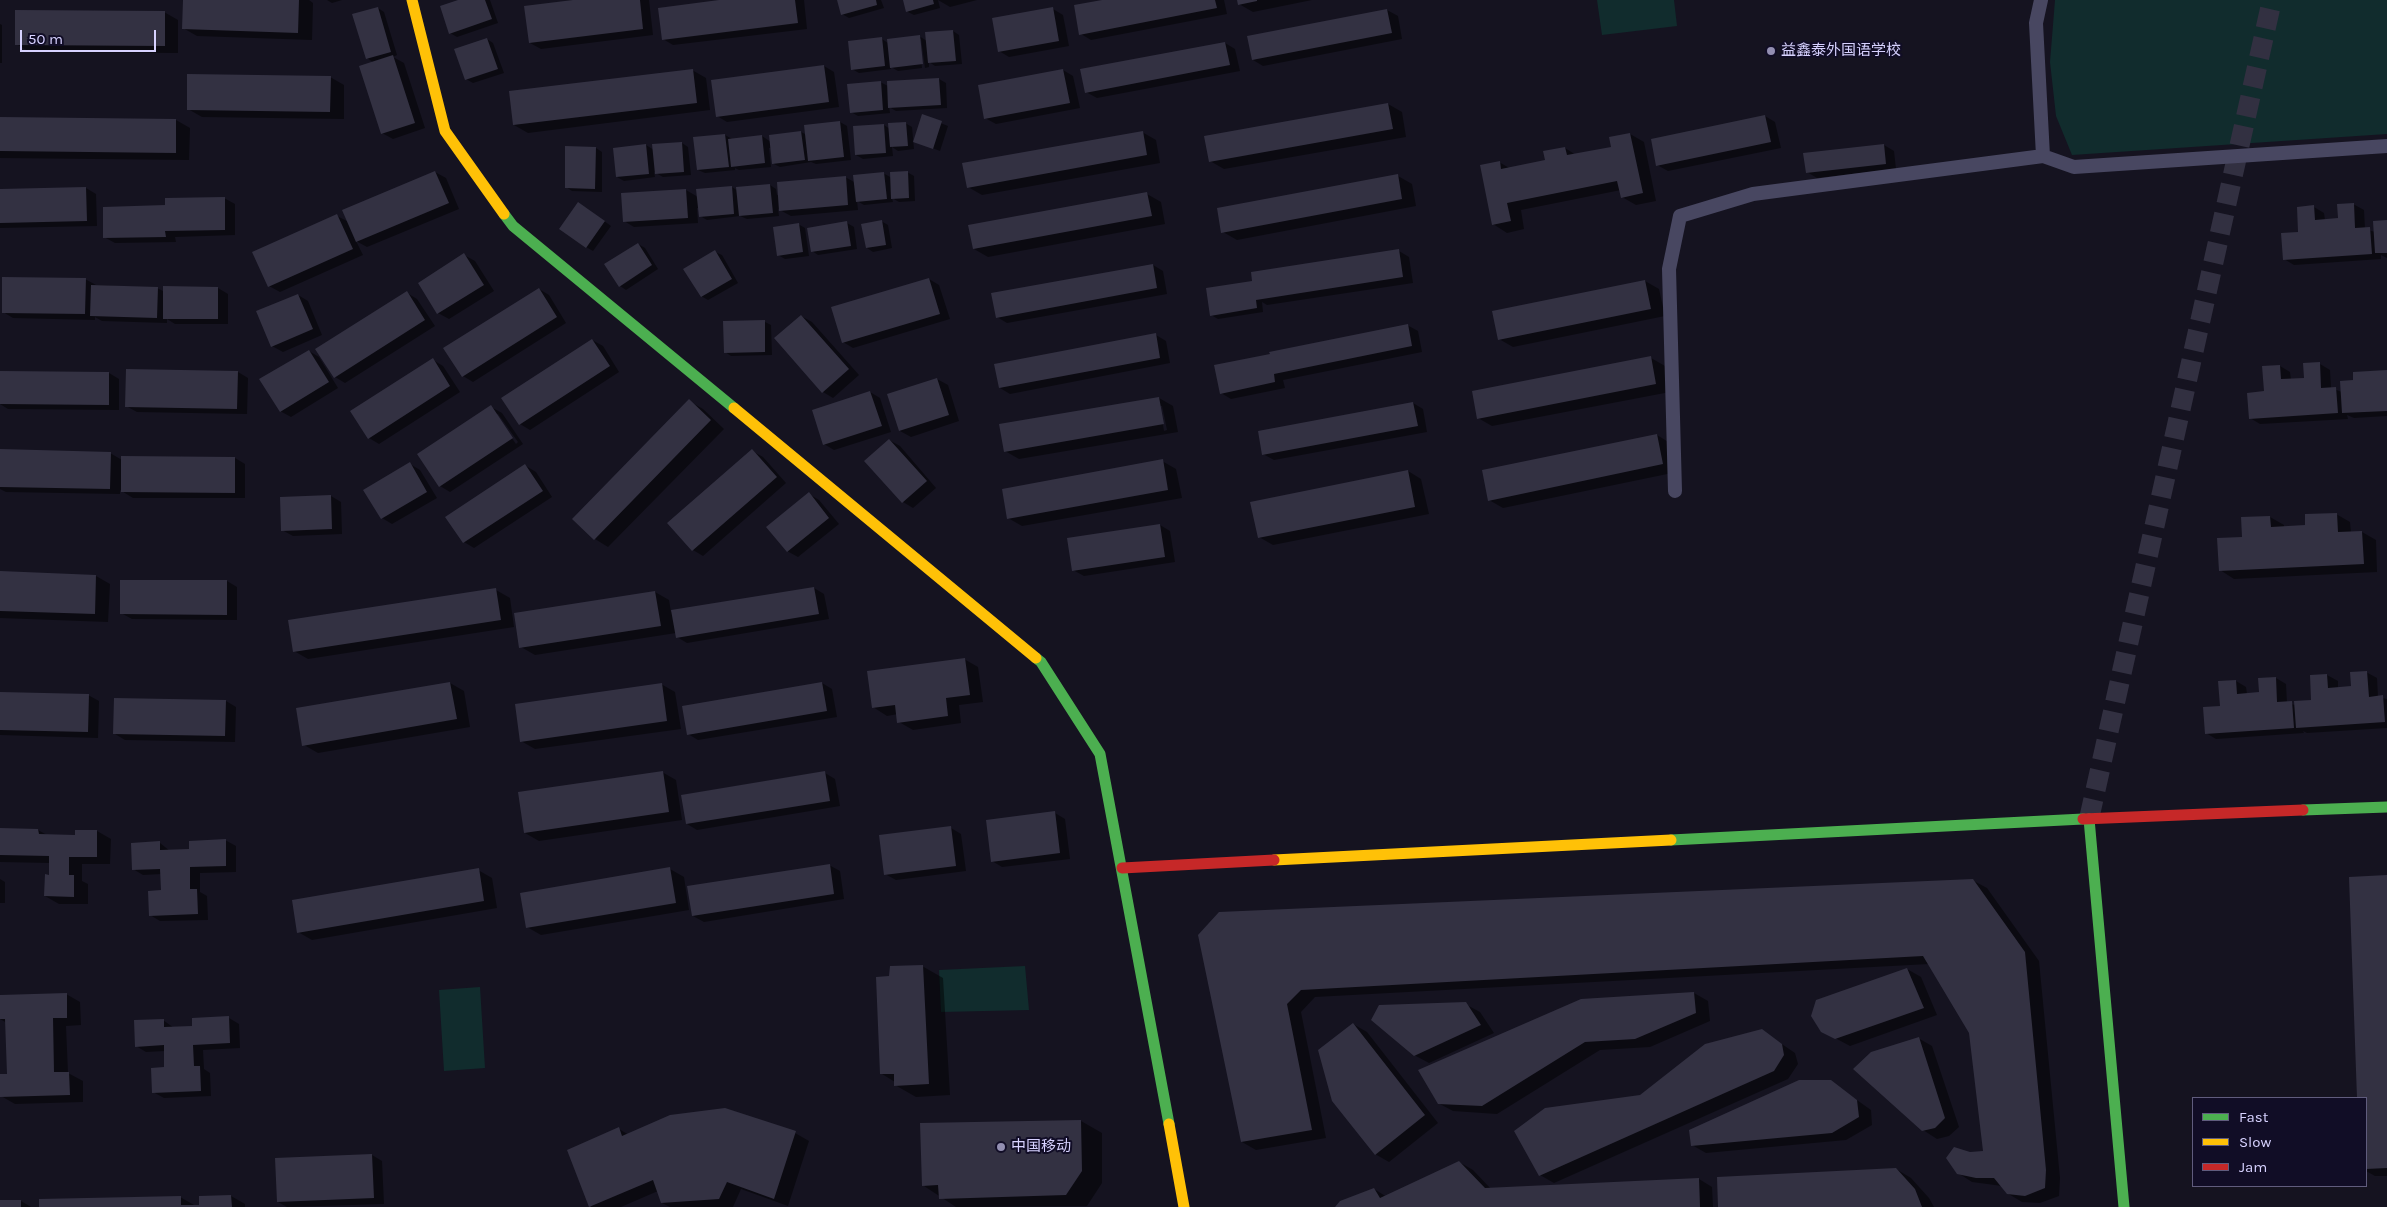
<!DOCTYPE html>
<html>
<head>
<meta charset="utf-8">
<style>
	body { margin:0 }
	#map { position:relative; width:2387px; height:1207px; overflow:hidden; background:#151320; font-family:Karla,sans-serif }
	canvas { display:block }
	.legend { position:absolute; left:2192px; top:1097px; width:175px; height:90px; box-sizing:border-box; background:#110d26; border:1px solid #605c7d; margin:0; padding:6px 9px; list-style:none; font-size:15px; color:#d7d2ff }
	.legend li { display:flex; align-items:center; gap:10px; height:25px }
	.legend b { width:25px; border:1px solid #605c7d }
	.scale { position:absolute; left:20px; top:30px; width:136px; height:22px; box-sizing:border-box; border:2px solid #d7d2ff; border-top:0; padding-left:6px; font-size:15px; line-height:18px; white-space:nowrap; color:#d7d2ff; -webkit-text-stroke:4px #110d26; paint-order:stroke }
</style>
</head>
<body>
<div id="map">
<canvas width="2387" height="1207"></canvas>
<ul class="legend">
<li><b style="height:6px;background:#4caf50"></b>Fast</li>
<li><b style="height:6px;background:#ffc107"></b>Slow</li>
<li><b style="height:6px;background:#c62828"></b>Jam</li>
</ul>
<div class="scale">50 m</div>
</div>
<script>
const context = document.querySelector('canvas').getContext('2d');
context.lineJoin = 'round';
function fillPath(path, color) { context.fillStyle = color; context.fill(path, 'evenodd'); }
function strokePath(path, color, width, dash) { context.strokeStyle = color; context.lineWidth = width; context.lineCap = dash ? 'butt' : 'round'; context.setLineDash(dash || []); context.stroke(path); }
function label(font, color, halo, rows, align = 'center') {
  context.font = font + ' Karla,"Noto Sans SC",sans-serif'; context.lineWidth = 4; context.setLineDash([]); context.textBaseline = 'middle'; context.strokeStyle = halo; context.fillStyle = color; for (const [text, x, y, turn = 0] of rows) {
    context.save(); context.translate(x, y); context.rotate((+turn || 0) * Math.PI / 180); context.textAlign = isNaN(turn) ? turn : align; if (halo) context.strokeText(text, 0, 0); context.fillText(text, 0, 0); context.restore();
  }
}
fillPath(new Path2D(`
	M1597,0h77l3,26 -75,9z
	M2055,0h332v134l-315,21 -16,-39 -6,-54z
	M1025,966l4,44 -88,2 -2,-42z
	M480,987l5,81 -41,3 -5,-81z`), '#112c2d');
fillPath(new Path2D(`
	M184,0h125l4,3 -1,37 -115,-4 -14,-8z
	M327,0h15l-10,3z
	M462,0h28l8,23 -41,14 -7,-4z
	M583,0h66l4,35 -112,14 -11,-6z
	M729,0h75l3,29 -134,16 -10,-6z
	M838,0h43l3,8 -35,10 -7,-4z
	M904,0h34l2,8 -26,7 -6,-3z
	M938,0h39l-27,7z
	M1108,0h116l3,14 -136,26 -10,-6z
	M1239,0h73l-59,12 -14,-8z
	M378,8l6,4 13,43 -4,2 11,6 21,65 -32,11 -11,-6 -8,-70 -7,-5z
	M1053,9l10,6 6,31 -60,11 -10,-6z
	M1387,10l11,6 4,23 -139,27 -10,-6z
	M164,12l14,8v33l-148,-1 -14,-8z
	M0,24l2,1v38h-2z
	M953,31l6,4 3,29 -27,2 -6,-4v5l-4,1 -4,-29h-2l3,29 -24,3 -7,-4v2l-32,4 -7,-4 30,-30 6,4 31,-7 8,5z
	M487,39l6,4 11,30 -31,10 -7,-4z
	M1225,43l10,6 5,22 -143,27 -11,-6z
	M824,66l10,6 5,35 -112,15 -10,-6z
	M692,70l14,8 4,32 -182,23 -14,-8z
	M1063,70l10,6 7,32 -84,16 -11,-6z
	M330,77l14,8v34l-142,-2 -14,-8z
	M939,79l7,4 1,25 -51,3 -7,-4 1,6 -32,3 -7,-4 29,-30 8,4z
	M1388,104l14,8 4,25 -182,32 -14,-8 -5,-24z
	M923,116l25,10 -8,25 -26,-10z
	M1765,116l10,6 6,26 -113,23 -11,-6z
	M0,118l176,2 14,8 -1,32 -189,-2z
	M840,122l7,4 4,34 -35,4 -5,-2 -31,5 -6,-3 -3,-16h-2l2,19 -32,3 -4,-2v2l-30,3 -7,-3 27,-35 7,4 30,-3 9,6 30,-10 6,3z
	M905,123l7,4 2,22 -16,2 -6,-4 1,9 -30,3 -7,-4 28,-30 6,4z
	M1142,132l14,8 4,23 -178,32 -14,-8z
	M1630,134l14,8 12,59 -20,4 -14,-8 -1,-7 -100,20 3,19 -17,4 -14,-9 6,-62 12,7 36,-8 18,-13 11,7 37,-8z
	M682,143l6,4 3,28 -28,2 -9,-5 1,5 -31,4 -7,-4 29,-32 8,5z
	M1884,145l10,6 2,18 -79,9 -10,-6z
	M596,148l6,4v40l-30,-1 -6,-4z
	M435,172l11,6 13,31 -92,38 -11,-6 7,14 -83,37 -11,-6 68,-70 12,6z
	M907,172l7,4 1,25 -16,1 -7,-4 1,4 -29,3 -7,-4 1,9 -67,6 -13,-7 1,7 -32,3 -7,-3 -33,4 -7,-4 -1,-8h-2l1,15 -64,4 -10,-6 -2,-26 64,-5 12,7 34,-10 6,4 32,-6 6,4 1,6 68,-18 11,6 27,-10 9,5z
	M1398,176l14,8 4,22 -179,34 -14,-8z
	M86,188l10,6 1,32 -97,2v-38z
	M1147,194l14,8 4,22 -177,33 -14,-8z
	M224,198l11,6v31l-60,2 1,5 -61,1 -11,-6 62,-30z
	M2353,204l11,6 1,19 10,3 12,-11v37l-6,-3v4l-87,6 -10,-6 15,-26 -1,-25 16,-1 10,6 1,7 14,-1z
	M585,207l26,19 -18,25 -7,-4z
	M881,221l7,4 4,23 -19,4 -6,-4z
	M847,223l7,4 3,22 -39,6 -6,-4z
	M798,224l7,4 4,28 -24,3 -7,-4z
	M638,244l7,4 13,21 -32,21 -6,-4z
	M1399,251l10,6 4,26 -146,22 -5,-3 1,10 -45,7 -7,-4 41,-33z
	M715,252l7,3 16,28 -30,17 -7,-4z
	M464,255l11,6 19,30 -45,28 -11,-6z
	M1153,265l10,6 4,23 -160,29 -10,-6z
	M85,279l11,6 61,3 8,4v-5l53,1 10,6v30h-53l-8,-5v4l-65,-2 -7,-4v3l-82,-2 -10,-6z
	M929,279l10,6 11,34 -97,29 -10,-6z
	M1645,281l14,8 6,27 -152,31 -14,-8z
	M539,289l10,6 17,28 -93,59 -10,-6z
	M407,293l10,6 18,27 -90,57 -10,-6z
	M298,295l10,6 14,34 -39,17 -11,-6z
	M801,316l11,6 47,53 -26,23 -10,-6z
	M765,322l6,3 1,30 -41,1 -6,-4z
	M1407,325l11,6 4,21 -139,28 2,8 -54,11 -10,-6z
	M1156,335l10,6 4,22 -160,31 -10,-6z
	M592,340l11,6 16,26 -89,58 -10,-6z
	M309,351l10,6 19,31 -47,29 -11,-6z
	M1651,358l14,8 5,26 -178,34 -14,-8z
	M433,360l10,6 17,26 -81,52 -10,-6z
	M2320,364l10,6 1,18 11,4 13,-11 32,-10v45l-33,2 -7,-3 1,4 -88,5 -10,-6 16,-25 -2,-26 16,-1 10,6 1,8 14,-1z
	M0,372l109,1 10,6v31l-111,-1 -8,-5z
	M238,372l10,6 -1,36 -110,-2 -11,-6z
	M937,379l11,6 11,36 -48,16 -11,-6 -11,-36z
	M870,392l10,6 11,34 -57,18 -10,-6z
	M1159,398l14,8 5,26 -159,27 -14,-8zM1160,406h2l5,24 -3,1z
	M689,401l14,8 21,20 -116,118 -13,-8z
	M1413,403l10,6 4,23 -153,28 -11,-6z
	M491,407l11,6 21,31 -73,48 -10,-6 -21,-31zM495,414h3l20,28 -2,2z
	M1657,435l13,8 7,29 -174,36 -14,-8z
	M889,440l11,6 36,42 -23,20 -10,-6z
	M0,451l110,2 12,7v-3l113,1 10,6v34h-112l-13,-8v4l-114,-2 -6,-3z
	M752,451l11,6 23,26 -83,73 -10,-6z
	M1162,461l14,8 6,29 -160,28 -14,-8z
	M410,464l10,6 17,28 -45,26 -10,-6z
	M526,466l10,6 16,25 -78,51 -10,-6z
	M1408,471l13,8 8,35 -156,31 -14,-8z
	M809,494l10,6 20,24 -41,33 -11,-6z
	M331,496l10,6 1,32 -49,2 -11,-6z
	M2336,514l14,8 1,11 11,-1 14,8 1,32 -143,7 -14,-9 50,-53 14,8v3l23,-1z
	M1160,525l10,6 5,31 -91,14 -11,-6z
	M0,573l96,3 14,8 -2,38 -108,-4z
	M122,581h105l10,6v33l-105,-1 -11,-6z
	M814,588l10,6 5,25 -142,24 -10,-6 -1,-4 -141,22 -14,-8 134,-55 14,8 2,12z
	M496,590l14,8 4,29 -206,32 -14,-8z
	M964,659l14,8 5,35 -24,3 2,18 -48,7 -14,-8 -1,-8 -11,2 -14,-9z
	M2366,672l11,6 1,19 9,2v29l-80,5 -4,-2 1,2 -88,6 -10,-6 30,-52 10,6 1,7 14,-1 15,-15 10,6 1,19 8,2 18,-4 -2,-25 16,-1 11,6v7l14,-1z
	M450,683l14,8 6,36 -152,26 -14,-8z
	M822,683l10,6 5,28 -139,23 -10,-6z
	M661,684l14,8 6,37 -146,20 -14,-8z
	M0,693l88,2 11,6 -1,37 -98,-3z
	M226,701l10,6 -1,35 -110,-2 -10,-6z
	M662,772l14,8 6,40 -143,21 -14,-8z
	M825,773l10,6 5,27 -143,24 -10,-6z
	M1055,813l10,6 5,40 -68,8 -10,-6z
	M951,828l10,6 5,37 -70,9 -11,-6z
	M0,829l38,1 9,5 29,1 21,-5 14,8 -1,25h-28v17l6,3v20h-29l-14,-8 5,-20v-13l-50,-1v17l5,3v21h-5z
	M225,840l11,6v26l-36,1v19l7,4 1,24 -48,1 -10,-6 12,-24v-17l-19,1 -10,-6 27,-26 10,8 20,-1z
	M829,865l11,6 4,28 -140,23 -11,-6z
	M670,869l14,8 5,33 -148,25 -14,-8z
	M478,870l14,8 5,30 -185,32 -14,-8z
	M2387,877v299h-12l-9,-5v-73h-8l-8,-220z
	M1972,880l15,8 52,73 21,217 -1,18 -19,7 -18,-1 -15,-9 -5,-7 -30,-4 -14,-9 12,-20 15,-1 -14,-120 -42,-68 -614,33 -14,15 25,126 -70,12 -14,-8 -43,-207z
	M922,966l21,12 7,117 -34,2 -21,-12v-3l-13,-8 8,-97z
	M1907,969l14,8 16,38 -87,31 -28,-15z
	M1694,993l14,8 2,20 -60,26 -50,3 -103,64 -44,-3 -15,-8z
	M66,994l14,8 1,23 -15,1 2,47 15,8v21l-68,2 -14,-8 7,-21 -1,-52 -7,-4v-23z
	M1465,1004l15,8 14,21 -65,30 -15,-8z
	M229,1018l10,6 1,24 -37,2 1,19 6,4 1,23 -47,2 -11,-6 13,-24 -1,-17 -19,1 -10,-6 27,-26 11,8 19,-1z
	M1353,1024l14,8 71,91 -49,39 -14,-8z
	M1761,1030l34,23 3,11 -10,15 -234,104 -14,-8 101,-78z
	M1918,1038l14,8 27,81 -10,9 -12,3 -14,-9z
	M1830,1081l41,29 1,15 -26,15 -140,13 -14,-8z
	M1081,1121l21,12v50l-15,23 -131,1 -32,-21z
	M619,1129l10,6 166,-2 14,8 -21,65 -47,-17 -8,18h-63l-8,-4 -4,-12 -37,16h-30z
	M372,1155l10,6 2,43 -97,3 -9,-5z
	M1459,1162l14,8 18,19 208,-10 13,8 1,20h-377l38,-18 13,8z
	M1896,1169l15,9 18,20 5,9h-214z
	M231,1196l14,8v3h-205l140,-10 14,8 6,1z
	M21,1201l10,6h-31v-5z`), '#0007');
fillPath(new Path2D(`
	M183,0h116l-1,33 -116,-4z
	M458,0h27l7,19 -43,15 -9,-28z
	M573,0h67l3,29 -114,14 -5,-37z
	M719,0h76l3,23 -136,17 -4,-32z
	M837,0h39l1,5 -36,10z
	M903,0h30l1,4 -28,8z
	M1102,0h113l2,8 -138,27 -5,-30z
	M1237,0h20v1l-19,4z
	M378,7l13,45 -25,7 -14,-45z
	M1053,7l6,34 -61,11 -6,-34z
	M1387,9l5,24 -140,27 -5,-24z
	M15,10l150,1v35l-150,-1z
	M953,30l3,31 -28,2 -3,-31z
	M920,35l3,29 -33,4 -3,-29z
	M882,37l3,29 -34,4 -3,-29z
	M487,38l11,31 -33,11 -11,-31z
	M1225,42l5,23 -145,28 -5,-24z
	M393,55l22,68 -34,11 -22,-68z
	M824,65l5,37 -113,15 -5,-37z
	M693,69l4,34 -184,22 -4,-34z
	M1063,69l7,34 -86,16 -6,-34z
	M187,74l144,2 -1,36 -143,-2z
	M939,78l2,27 -53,3 -1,-27z
	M881,81l2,29 -33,3 -3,-29z
	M1388,103l5,26 -184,33 -5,-26z
	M922,114l20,7 -9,28 -20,-7z
	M1765,115l6,27 -115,24 -5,-27z
	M0,117l176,2v34l-176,-2z
	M840,121l4,36 -36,4 -4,-36z
	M906,122l2,24 -18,1 -2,-24z
	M884,124l2,29 -31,2 -2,-29z
	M801,131l4,29 -33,4 -3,-29z
	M1143,131l4,24 -180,33 -5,-25z
	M1630,133l13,60 -22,5 -4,-17 -110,22 4,18 -19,4 -12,-60 20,-4 1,8 44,-9 -2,-9 22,-4 2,8 44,-8 -2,-10z
	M725,134l4,33 -32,3 -4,-33z
	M762,135l3,28 -34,4 -3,-28z
	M682,142l2,30 -29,2 -3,-30z
	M646,144l3,30 -33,3 -3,-29z
	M1884,144l2,20 -80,9 -3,-20z
	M565,146l31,1 -1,42 -30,-1z
	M435,171l14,32 -93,39 -14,-32z
	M908,171l1,27 -18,1 -1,-27z
	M884,172l3,27 -31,3 -3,-27z
	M1398,174l4,25 -181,34 -4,-25z
	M846,176l2,29 -69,6 -2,-29z
	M770,184l3,29 -34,3 -3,-29z
	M732,186l2,28 -35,3 -3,-28z
	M86,187l1,34 -87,2v-34z
	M686,189l2,29 -65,4 -2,-29z
	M1147,192l5,24 -179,33 -5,-24z
	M225,197v33l-60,1 1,6 -63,1v-31l62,-2v-7z
	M578,202l27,19 -19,27 -27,-19z
	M2354,203l1,25 15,-1 2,27 -89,6 -2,-27 17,-1 -1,-25 17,-2 1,15 23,-2 -1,-14z
	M337,214l16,35 -85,38 -16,-35z
	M882,220l4,25 -20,3 -5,-24z
	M2387,220v33h-12l-2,-32z
	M847,221l4,25 -40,6 -4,-24z
	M799,223l4,29 -26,4 -4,-29z
	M638,243l14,22 -33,22 -15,-23z
	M1399,249l4,28 -147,23 1,8 -47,8 -4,-28 46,-7 -1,-9z
	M715,250l17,29 -31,18 -18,-28z
	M464,253l20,32 -47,29 -19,-31z
	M1153,264l4,24 -161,30 -5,-25z
	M2,277l84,1 -1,36 -83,-1z
	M929,278l11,36 -98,29 -11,-36z
	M1645,280l6,29 -153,31 -6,-29z
	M91,285l67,2 -1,31 -67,-2z
	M163,286l55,1v32h-55z
	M539,288l18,29 -95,60 -19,-29z
	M407,291l18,29 -91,58 -19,-29z
	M298,294l15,35 -42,18 -15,-36z
	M801,315l48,54 -27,24 -48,-55z
	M765,320v32l-41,1 -1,-32z
	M1408,324l4,22 -138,28 1,8 -55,12 -6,-29 56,-11 -1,-2z
	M1156,333l4,25 -161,30 -5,-24z
	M592,339l18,27 -91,59 -18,-27z
	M309,350l20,32 -49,30 -21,-33z
	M1651,356l5,28 -179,35 -5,-28z
	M433,358l17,28 -82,53 -18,-28z
	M2320,362l1,26 15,-1 2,26 -89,6 -2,-26 17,-2 -2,-25 18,-1 1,14 23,-1 -1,-15z
	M126,369l112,2 -1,38 -112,-2z
	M2387,370v41l-45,2 -2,-32 13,-1v-8z
	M0,371l109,1v33l-109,-1z
	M937,378l12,37 -50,16 -12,-37z
	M870,391l12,35 -59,19 -11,-35z
	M1159,397l5,27 -160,28 -5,-28z
	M689,399l22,21 -117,120 -22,-21z
	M1413,402l5,24 -156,29 -4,-24z
	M491,405l22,33 -74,49 -22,-33z
	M1657,434l6,30 -175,37 -6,-31z
	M889,439l38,42 -25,22 -38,-42z
	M0,449l111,3 -1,37 -110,-2z
	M752,449l25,28 -85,74 -25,-28z
	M121,456l114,1v36l-114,-1z
	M1163,459l5,31 -161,29 -5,-30z
	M410,462l17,30 -46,27 -18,-29z
	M525,464l18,27 -80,52 -18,-26z
	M1408,470l7,37 -157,31 -8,-36z
	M809,492l20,26 -42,34 -21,-25z
	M331,495l1,34 -51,2 -1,-34z
	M2337,513l1,19 24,-1 2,33 -145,7 -2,-33 25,-1 -1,-20 29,-1 1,11 34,-2v-11z
	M1160,524l5,33 -93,14 -5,-33z
	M0,571l96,4 -1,39 -95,-3z
	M120,580h107v35l-107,-1z
	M814,587l5,27 -143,24 -5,-28z
	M496,588l5,32 -208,32 -5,-32z
	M655,591l6,35 -142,22 -5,-35z
	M965,658l5,37 -24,3 2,18 -51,7 -2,-18 -23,3 -5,-37z
	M2367,671l2,26 14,-2 2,27 -89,6 -2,-27 17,-1 -1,-25 17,-1 1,14 23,-2 -1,-14z
	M2276,677l1,25 15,-1 2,27 -89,6 -2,-27 17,-1 -2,-25 18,-1 1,14 22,-2 -1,-14z
	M450,682l7,37 -155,27 -6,-38z
	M822,682l5,29 -140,24 -5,-29z
	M662,683l5,38 -147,21 -5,-38z
	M0,692l89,2 -1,38 -88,-2z
	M114,698l112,2 -1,36 -112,-2z
	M663,771l6,41 -145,21 -6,-41z
	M825,771l5,30 -144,23 -5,-29z
	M1055,811l5,42 -69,9 -5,-42z
	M951,826l5,40 -72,9 -5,-40z
	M0,828l38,1 1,5 36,1v-5h22v27h-28v18h5v22l-30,-1 1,-22 4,1v-19l-49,-1z
	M226,839v27l-36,1v22h7l1,25 -49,2 -1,-25 13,-1 -1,-21 -28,1 -1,-27 29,-2v9l29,-1v-8z
	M830,864l4,30 -142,22 -5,-30z
	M670,867l6,36 -150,25 -6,-35z
	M479,868l5,33 -187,32 -5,-33z
	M2387,875v293l-21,1v-71h-9l-8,-221z
	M1973,879l52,73 21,218 -1,18 -20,8 -18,-2 -13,-16h-18l-19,-4 -11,-16 8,-11 16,5 13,-1 -14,-118 -46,-77 -622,34 -14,14 25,126 -71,12 -43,-207 21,-23z
	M923,965l6,119 -35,2v-12h-14l-4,-97 13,-1 1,-10z
	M1907,968l17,40 -89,31 -14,-7 -10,-16 5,-16z
	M1694,992l2,21 -61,26 -50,3 -103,64 -44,-2 -20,-34 163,-71z
	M67,993v25h-14l1,54h15l1,23 -70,2v-23h7l-2,-55h-5v-24z
	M1466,1002l15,23 -67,31 -43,-36 8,-15z
	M229,1016l1,27 -37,2 1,21h6l1,25 -49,2 -1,-25 13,-1v-22l-29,2 -1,-27 30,-1v8l28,-1v-8z
	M1353,1023l72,92 -50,40 -43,-54 -14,-51z
	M1762,1029l20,15 2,11 -10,16 -235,105 -25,-45 31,-23 95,-13 65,-51z
	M1919,1037l26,81 -10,10 -13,3 -69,-62 18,-17z
	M1799,1080h32l26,20 2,17 -27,16 -141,13 -2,-16z
	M725,1108l71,23 -22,68 -47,-17 -8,17 -58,4 -8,-23 -64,27 -22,-57 52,-23 3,9 48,-21z
	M1081,1120l1,51 -16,24 -127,4 -1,-14 -16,1 -2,-63z
	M372,1154l2,44 -97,4 -2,-44z
	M1459,1161l26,27 214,-10 1,29h-365l5,-6 34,-13 6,10z
	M1896,1168l19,21 7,18h-204l-1,-30z
	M231,1195l1,12h-193v-8l142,-3v9h18v-9z
	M0,1200h21v7h-21z`), '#333142');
strokePath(new Path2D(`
	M2089,819l183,-819`), '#323041', 20, [20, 10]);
strokePath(new Path2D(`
	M2043,156l31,11 313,-21
	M1675,491l-6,-222 11,-53 73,-22 290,-38 -7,-133 5,-23`), '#484761', 14);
strokePath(new Path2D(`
	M504,214l9,12 221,182
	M1036,658l5,4 59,92 69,370
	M2303,810l84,-3
	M2089,819l35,388
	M1671,840l412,-21`), '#4caf50', 11);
strokePath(new Path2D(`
	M412,0l33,131 59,83
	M734,408l302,250
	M1274,860l397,-20
	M1169,1124l15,83`), '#ffc107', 11);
strokePath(new Path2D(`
	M2083,819l220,-9
	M1122,868l152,-8`), '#c62828', 11);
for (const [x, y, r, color] of [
	[1771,51,5,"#938fb1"],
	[1001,1147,5,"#938fb1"]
]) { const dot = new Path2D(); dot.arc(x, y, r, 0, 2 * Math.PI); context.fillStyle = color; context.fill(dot); strokePath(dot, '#110d26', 2); }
label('15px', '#d7d2ff', '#110d26', [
	["益鑫泰外国语学校",1781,51],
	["中国移动",1011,1147]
], 'left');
</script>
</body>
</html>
